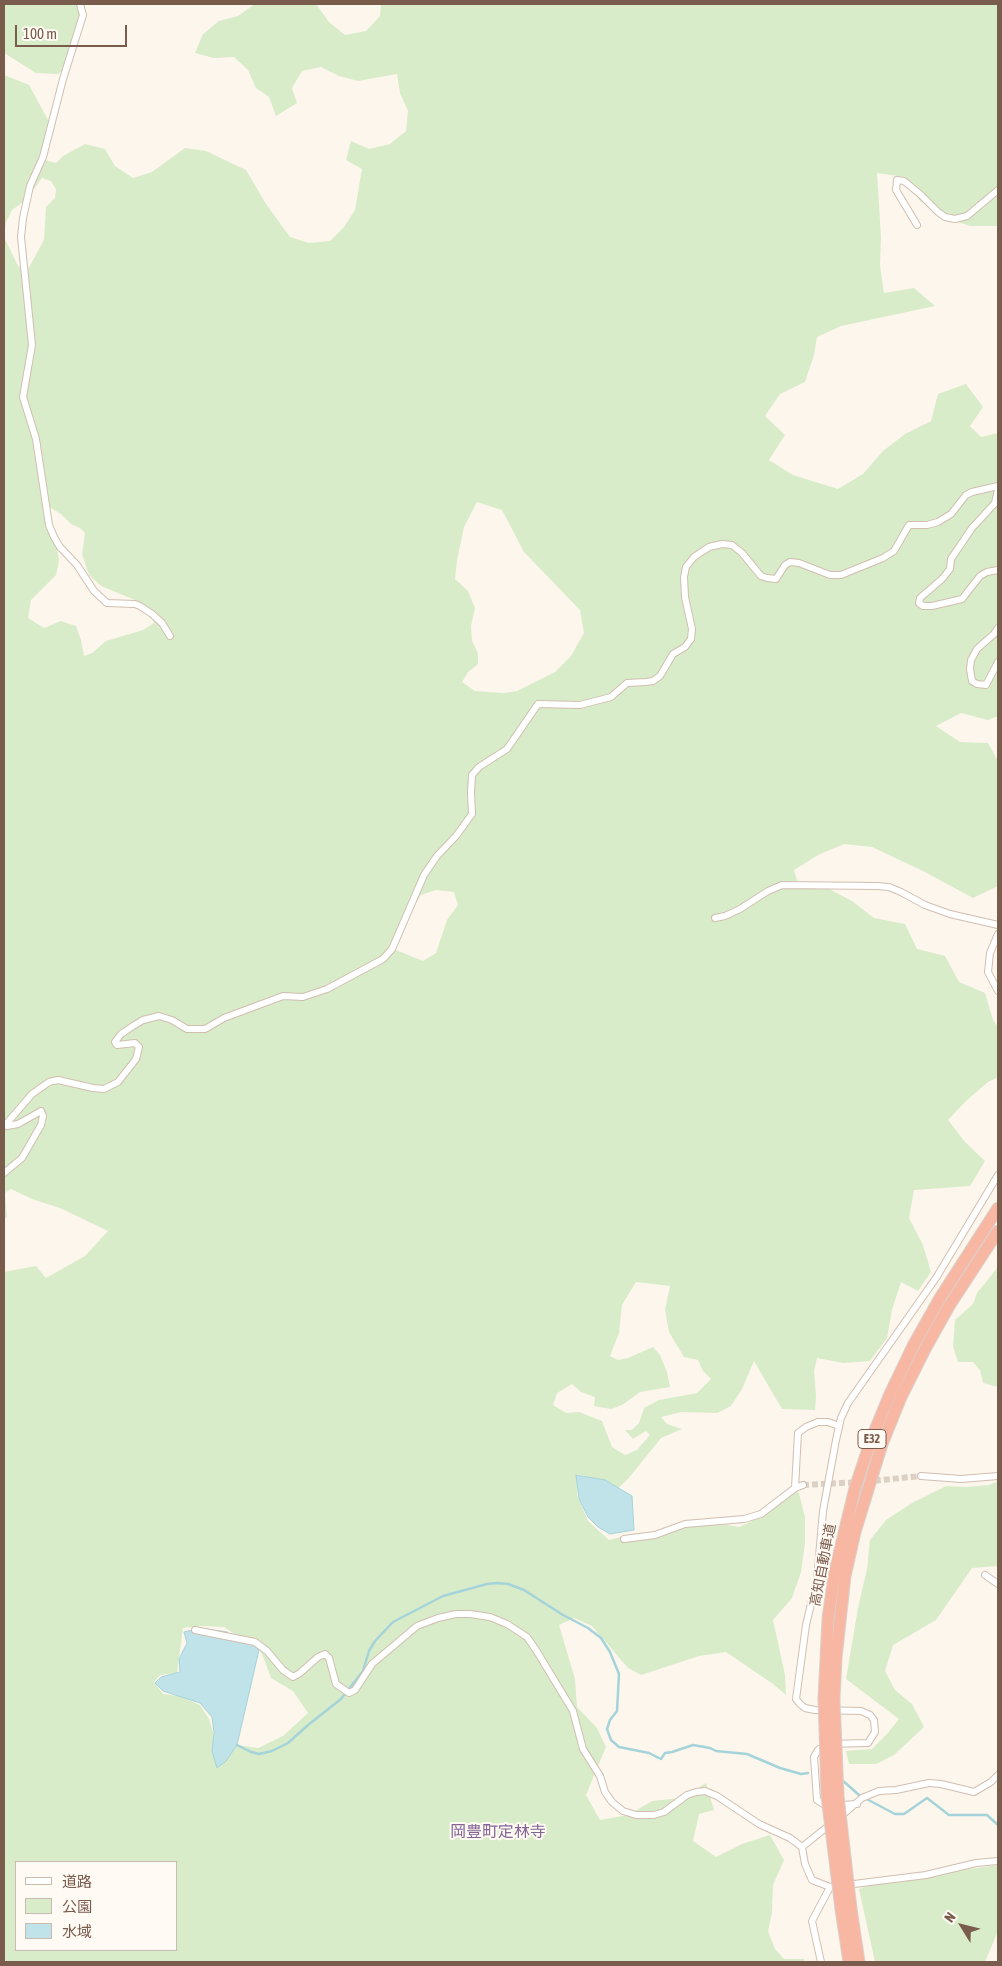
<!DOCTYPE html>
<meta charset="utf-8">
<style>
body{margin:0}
#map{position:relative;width:1002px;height:1966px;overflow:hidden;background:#fdf6ec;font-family:"Asap Condensed","Noto Sans JP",sans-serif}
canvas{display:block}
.frame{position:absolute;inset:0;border:5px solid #7a5c4d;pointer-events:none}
.legend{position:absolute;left:15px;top:1861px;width:162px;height:90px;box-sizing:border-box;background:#fffaf3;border:1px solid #cabbb1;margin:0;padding:6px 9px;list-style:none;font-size:15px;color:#7a5c4d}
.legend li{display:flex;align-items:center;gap:10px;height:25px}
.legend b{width:25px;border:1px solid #cabbb1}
.north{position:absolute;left:937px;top:1901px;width:50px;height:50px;-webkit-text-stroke:4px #fffaf3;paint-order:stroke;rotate:306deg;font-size:14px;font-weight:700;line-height:20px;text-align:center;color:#7a5c4d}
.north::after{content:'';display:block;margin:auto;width:18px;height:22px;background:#7a5c4d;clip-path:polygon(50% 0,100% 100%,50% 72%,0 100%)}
.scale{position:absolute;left:15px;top:25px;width:112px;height:22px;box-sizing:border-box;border:2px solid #7a5c4d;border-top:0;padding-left:6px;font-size:15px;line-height:18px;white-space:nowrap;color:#7a5c4d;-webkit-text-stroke:4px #fffaf3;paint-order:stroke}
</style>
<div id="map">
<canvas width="1002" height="1966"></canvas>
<div class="frame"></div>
<ul class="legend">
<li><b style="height:6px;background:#fff"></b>道路</li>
<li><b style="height:14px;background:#d8ecc9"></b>公園</li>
<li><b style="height:14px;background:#bfe3e8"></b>水域</li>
</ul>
<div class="north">N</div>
<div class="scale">100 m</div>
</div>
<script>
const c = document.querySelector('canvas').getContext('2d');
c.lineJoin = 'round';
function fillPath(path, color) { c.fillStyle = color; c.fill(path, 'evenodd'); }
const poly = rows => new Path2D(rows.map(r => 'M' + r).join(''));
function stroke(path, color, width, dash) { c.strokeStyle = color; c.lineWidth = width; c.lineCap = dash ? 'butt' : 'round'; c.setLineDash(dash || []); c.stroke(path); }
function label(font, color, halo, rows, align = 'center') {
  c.font = font + ' "Asap Condensed","Noto Sans JP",sans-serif'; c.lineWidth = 4; c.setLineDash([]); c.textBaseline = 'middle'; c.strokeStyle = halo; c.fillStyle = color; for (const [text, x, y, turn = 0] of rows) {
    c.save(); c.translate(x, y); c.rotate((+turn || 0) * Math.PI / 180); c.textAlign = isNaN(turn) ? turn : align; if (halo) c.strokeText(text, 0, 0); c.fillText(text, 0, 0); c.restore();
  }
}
const green = poly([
 [4,4,82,4,84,8,70,65,58,74,36,73,4,53],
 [255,4,316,4,329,22,345,35,366,31,380,16,381,4,998,4,998,226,970,226,943,217,920,201,905,177,877,173,881,237,880,265,884,293,914,288,935,306,841,326,817,337,814,355,805,382,780,394,765,416,785,435,769,460,793,475,838,489,863,474,883,451,905,434,931,421,938,394,966,384,983,407,970,426,981,437,998,433,998,716,988,720,961,713,936,726,960,742,988,743,998,761,998,886,973,898,923,871,872,847,844,844,818,855,794,870,799,887,827,888,852,901,874,918,905,924,917,949,945,956,959,982,985,993,993,1020,998,1027,998,1077,988,1082,966,1101,948,1120,965,1142,985,1161,970,1186,914,1190,909,1218,923,1245,931,1272,918,1291,901,1282,892,1310,887,1338,870,1361,843,1363,817,1358,814,1371,816,1396,815,1410,782,1409,754,1361,742,1389,731,1406,717,1413,681,1412,661,1417,667,1424,682,1429,661,1438,628,1479,613,1493,604,1481,577,1474,577,1495,588,1521,609,1540,637,1533,656,1533,683,1522,711,1522,739,1527,765,1515,786,1495,798,1490,805,1517,805,1544,801,1572,792,1598,773,1620,785,1675,786,1695,773,1684,726,1652,699,1656,641,1675,628,1668,592,1626,574,1618,559,1625,575,1679,577,1707,597,1728,606,1747,586,1795,600,1820,628,1815,652,1801,681,1798,706,1783,714,1810,699,1814,693,1841,716,1857,742,1844,770,1835,784,1860,773,1885,772,1913,768,1931,775,1949,784,1959,804,1959,804,1962,4,1962,4,1272,36,1266,46,1278,85,1256,108,1231,60,1208,32,1199,11,1189,5,1193,7,1217,4,1219,4,75,29,85,48,120,47,140,41,159,56,163,63,156,85,144,105,149,115,166,133,178,152,172,185,148,206,151,246,170,266,204,290,237,309,243,330,241,344,227,355,210,362,169,346,160,351,141,369,149,390,144,406,131,408,111,400,93,397,74,358,81,339,76,321,67,302,71,292,88,297,103,276,116,269,97,256,88,248,70,234,57,214,58,195,53,203,34,219,21,238,16],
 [42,178,51,181,56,189,55,198,46,207,44,240,27,271,18,266,4,237,6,222,12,210,26,200],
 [477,502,502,510,524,552,580,610,584,633,571,656,555,672,517,691,504,693,475,691,462,682,468,672,478,664,478,653,472,641,471,626,475,608,468,591,455,579,457,560,464,527],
 [49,507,61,514,71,524,80,528,85,533,82,554,89,575,101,586,142,603,149,611,154,623,143,630,106,641,92,653,84,656,81,640,76,626,61,621,44,628,28,618,31,600,56,575,59,560,55,537,49,522],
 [436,890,454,892,458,905,447,920,436,953,423,961,396,950,398,932,421,895],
 [636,1282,670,1286,665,1310,669,1332,684,1357,698,1360,703,1371,711,1379,697,1393,659,1400,644,1408,639,1423,632,1430,625,1430,633,1439,646,1431,650,1435,637,1450,625,1455,612,1447,602,1421,579,1412,566,1413,553,1405,557,1393,572,1384,581,1392,595,1397,594,1406,611,1409,622,1405,640,1392,670,1387,667,1372,660,1355,653,1347,628,1358,618,1360,610,1356,619,1333,622,1305],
 [202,1626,224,1627,239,1637,253,1641,262,1654,271,1678,293,1691,308,1713,283,1736,258,1748,237,1745,220,1766,214,1736,209,1719,200,1705,179,1696,163,1694,154,1682,160,1675,177,1673,183,1628],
 [16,1862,176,1862,176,1950,16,1950],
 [998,1267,998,1387,983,1383,980,1370,973,1362,958,1362,953,1346,955,1320,973,1304,977,1293],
 [998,1481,998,1566,972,1568,936,1620,893,1645,885,1671,895,1690,912,1704,924,1727,894,1755,876,1764,849,1764,846,1751,872,1749,887,1734,899,1719,846,1679,858,1608,867,1569,870,1540,886,1520,912,1503,946,1486,966,1487,989,1485],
 [998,1865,998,1931,985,1962,875,1962,859,1889,885,1879,921,1876]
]);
const water = poly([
 [576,1475,605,1480,632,1496,634,1530,610,1534,598,1527,588,1517,579,1499,576,1475],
 [200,1628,227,1632,239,1641,251,1643,259,1650,237,1745,226,1761,217,1768,212,1751,214,1733,212,1717,200,1703,163,1691,155,1683,161,1677,180,1672,179,1659,187,1643,184,1632,200,1628]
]);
const stream = poly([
 [237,1745,251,1752,259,1754,272,1751,288,1743,308,1725,341,1699,363,1671,369,1651,375,1641,393,1622,443,1596,487,1584,497,1583,508,1584,524,1590,563,1615,588,1628,601,1638,610,1652,619,1674,617,1711,610,1720,607,1729,611,1740,619,1747,649,1753,661,1759,665,1753,672,1752,693,1745,710,1748,716,1751,747,1754,780,1768,801,1774,808,1773],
 [841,1779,859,1795,895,1814,904,1814,927,1798,949,1815,987,1815,998,1825]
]);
const minorTunnel = poly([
 [803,1485,862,1482,921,1476]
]);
const minor = poly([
 [80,4,83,15,63,79,43,157,30,186,23,218,21,237,32,345,23,397,36,439,49,525,54,537,60,547,77,565,94,591,107,603,135,604,140,606,152,614,162,623,170,636],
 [917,225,896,190,897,180,904,181,920,194,938,212,945,217,955,219,967,216,998,190],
 [998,490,995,503,972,528,951,559,950,569,942,579,920,598,919,603,923,606,932,606,962,599,980,576,987,572,998,570],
 [998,628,994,634,977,649,971,660,970,669,972,681,977,684,986,685,998,662],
 [715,918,725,916,740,909,768,891,782,885,877,886,889,887,901,892,925,905,950,914,998,925],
 [998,934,990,953,988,972,998,991],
 [4,1173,22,1158,41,1125,43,1116,41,1111,18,1124,7,1126,7,1123,32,1094,49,1082,58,1080,93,1088,104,1089,118,1082,136,1059,139,1047,135,1043,117,1045,115,1042,121,1034,133,1026,143,1020,159,1016,172,1020,187,1029,205,1029,224,1018,283,996,303,997,327,989,383,959,392,949,424,875,437,856,456,836,472,814,471,793,472,775,479,767,507,749,538,704,580,705,611,697,627,683,646,682,653,681,660,676,673,654,685,647,691,639,692,629,685,597,684,577,686,567,694,557,709,547,722,544,732,545,742,553,761,576,767,578,776,579,785,565,790,562,799,563,830,575,841,575,883,558,894,551,909,525,927,525,938,522,951,514,966,495,972,492,998,486],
 [921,1476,961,1479,998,1476],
 [795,1488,798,1433,806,1427,818,1422,828,1422,839,1426],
 [624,1539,655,1535,685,1524,744,1519,761,1514,795,1488,803,1485],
 [985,1575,998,1584],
 [195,1630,255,1642,267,1651,283,1670,293,1677,300,1673,318,1657,325,1654,329,1658,336,1684,349,1693,355,1690,372,1664,417,1626,438,1618,456,1614,470,1614,490,1617,507,1624,527,1637,536,1650,573,1711,583,1749,600,1776,605,1792,612,1802,623,1811,636,1815,654,1815,664,1812,687,1795,696,1792,705,1791,717,1796,759,1824,790,1838,802,1847,805,1864,812,1880,830,1887,926,1875,976,1863,998,1861],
 [857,1804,826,1806,817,1800,814,1757,818,1750,827,1744,868,1743,875,1732,874,1720,870,1715,861,1711,815,1710,805,1708,800,1704,796,1699,806,1625,817,1579,823,1511,836,1440,841,1418,848,1403,936,1278,998,1175],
 [840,1817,862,1798,879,1791,896,1790,929,1783,941,1784,974,1792,991,1782,998,1775],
 [802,1847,832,1823],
 [821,1962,812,1921,830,1887]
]);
const motorway = poly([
 [824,1698,828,1619,834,1575,855,1488,871,1440,890,1394,913,1346,940,1298,998,1208],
 [834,1699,836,1658,845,1576,855,1532,882,1444,901,1397,925,1349,949,1306,998,1231],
 [841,1909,849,1962],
 [851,1909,859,1962]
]);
const motorwayBridge = poly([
 [824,1698,827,1796,841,1909],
 [834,1699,838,1796,851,1909]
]);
const shields = [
 [872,1439,28]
];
const shieldNames = [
 ["E32",872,1439]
];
const streetNames = [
 ["高知自動車道",823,1565,-79]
];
const quarterNames = [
 ["岡豊町定林寺",498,1832]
];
fillPath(green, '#d8ecc9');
fillPath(water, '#bfe3e8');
stroke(water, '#a5d3da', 1);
stroke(stream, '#a5d3da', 2.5);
stroke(minorTunnel, '#dcd0c4', 6, [6, 3]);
stroke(minor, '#d1beb0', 8);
stroke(motorway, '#dad1cd', 13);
stroke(minor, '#fff', 6);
stroke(motorway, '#f7b7a3', 11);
stroke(motorwayBridge, '#dad1cd', 13, []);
stroke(motorwayBridge, '#f7b7a3', 11);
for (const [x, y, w] of shields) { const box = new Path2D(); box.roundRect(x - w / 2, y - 9.5, w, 19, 4); c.fillStyle = '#fffaf3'; c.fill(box); stroke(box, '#7a5c4d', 1); }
label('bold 12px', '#7a5c4d', null, shieldNames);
label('14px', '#7a5c4d', '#fffaf3', streetNames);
label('16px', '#846695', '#fffaf3', quarterNames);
</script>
